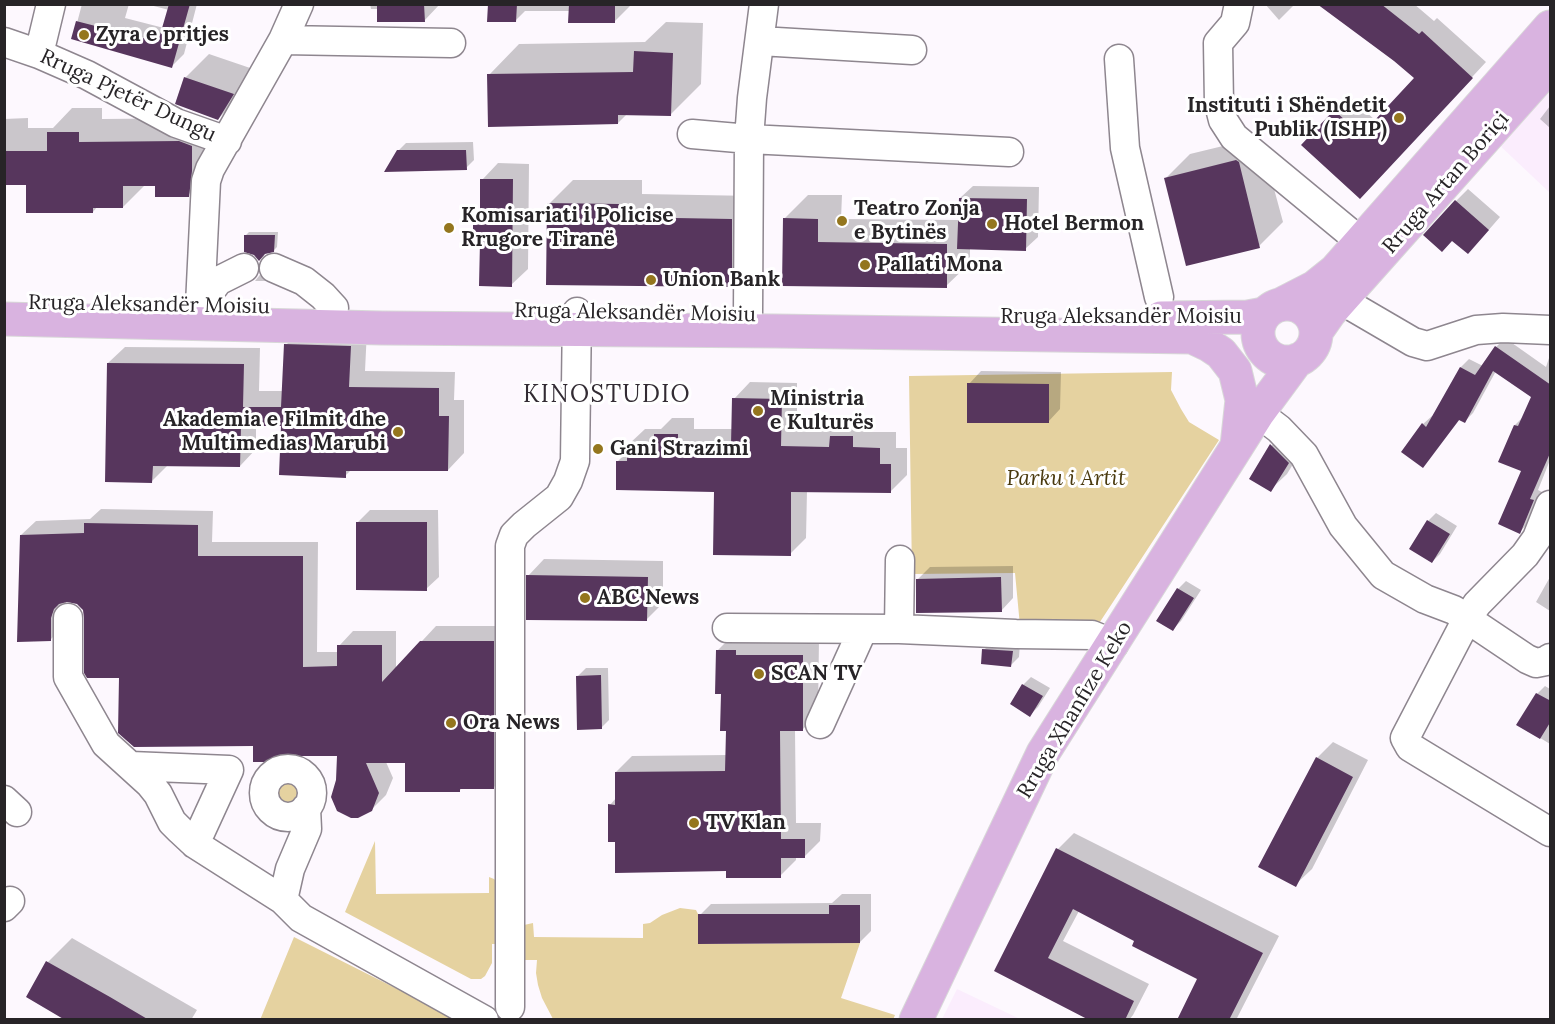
<!DOCTYPE html>
<meta charset="utf-8">
<style>
body{margin:0}
#map{position:relative;width:1555px;height:1024px;overflow:hidden;background:#fdf8fe;font-family:Lora,serif}
canvas{display:block}
.frame{position:absolute;inset:0;border:6px solid #272427;pointer-events:none}
</style>
<div id="map">
<canvas width="1555" height="1024"></canvas>
<div class="frame"></div>
</div>
<script>
const c = document.querySelector('canvas').getContext('2d');
c.lineJoin = 'round';
function fillPath(path, color) { c.fillStyle = color; c.fill(path, 'evenodd'); }
const poly = rows => new Path2D(rows.map(r => 'M' + r).join(''));
function stroke(path, color, width, dash) { c.strokeStyle = color; c.lineWidth = width; c.lineCap = dash ? 'butt' : 'round'; c.setLineDash(dash || []); c.stroke(path); }
function label(font, color, halo, rows, align = 'center') {
  c.font = font + ' Lora,serif'; c.lineWidth = 6; c.setLineDash([]); c.textBaseline = 'middle'; c.strokeStyle = halo; c.fillStyle = color; for (const [text, x, y, turn = 0] of rows) {
    c.save(); c.translate(x, y); c.rotate((+turn || 0) * Math.PI / 180); c.textAlign = isNaN(turn) ? turn : align; if (halo) c.strokeText(text, 0, 0); c.fillText(text, 0, 0); c.restore();
  }
}
const built = poly([
 [1550,81,1550,193,1495,141],
 [957,989,1020,1019,942,1019]
]);
const green = poly([
 [1172,372,1171,390,1181,409,1189,422,1219,440,1096,628,1020,626,1015,573,912,574,909,376],
 '270 793a16 16 0 1 1 32 0a16 16 0 1 1-32 0Z',
 [375,841,376,894,489,893,489,877,494,879,498,883,499,944,492,944,492,963,485,976,481,979,471,979,345,912],
 [680,908,696,910,698,914,699,944,860,943,841,998,895,1015,893,1020,553,1019,542,998,538,985,536,973,537,960,519,960,524,925,533,923,534,937,643,938,643,924,650,923,662,915],
 [294,937,457,1019,260,1020]
]);
const shadow = poly([
 [82,4,129,4,125,18,164,28,169,10,146,4,197,4,184,54,172,66,73,38],
 [370,4,440,4,424,21,379,9,371,9],
 [489,4,632,4,614,22,570,11,525,11,516,20],
 [1265,4,1295,4,1279,20],
 [1320,4,1414,4,1434,21,1437,18,1486,62,1374,183,1303,145,1349,96,1376,121,1416,78,1395,60],
 [666,22,703,23,701,84,670,115,627,114,618,123,489,75,519,44,645,42],
 [209,54,256,70,242,95,218,119,185,78],
 [1550,106,1550,128,1540,119],
 [72,108,102,108,102,119,203,118,212,171,188,195,157,184,145,185,123,207,97,207,93,212,27,183,4,184,4,119,28,118,28,128,53,128],
 [1260,137,1283,222,1259,246,1166,178,1190,154],
 [473,142,474,160,466,168,398,151,406,143],
 [498,163,529,164,528,269,511,285,481,241,475,222,481,216,482,180],
 [573,180,642,180,642,194,755,196,755,262,731,286,549,204],
 [973,186,1039,187,1038,237,1025,249,970,248,970,263,946,286,783,285,784,219,808,195,842,195,841,219,960,220,960,198],
 [1468,189,1500,217,1480,240,1453,239,1456,201],
 [249,232,278,232,277,247,274,250,246,235],
 [263,271,269,278,266,281,255,281],
 [302,329,367,330,365,371,455,372,454,400,464,400,464,453,448,470,352,469,345,476,282,425,256,425,256,449,240,466,169,464,152,481,108,363,125,347,260,348,259,391,284,391,286,345],
 [1505,338,1546,367,1550,355,1550,460,1538,490,1542,492,1528,523,1520,532,1523,470,1515,425,1523,417,1533,397,1496,371,1473,413,1464,422,1460,419,1423,466,1423,424,1432,416,1433,417,1461,367,1469,359,1483,366,1496,347],
 [981,371,1061,372,1060,409,1048,422,969,384],
 [750,382,797,383,797,430,836,431,848,420,869,420,868,432,896,432,896,448,907,448,907,475,890,492,807,491,806,538,790,554,716,490,617,462,628,451,628,445,645,429,661,429,672,418,694,418,694,429,733,429,734,399],
 [1288,429,1304,446,1287,474,1270,490,1251,478,1272,445],
 [101,509,213,511,212,542,318,542,317,652,339,652,339,646,353,631,396,631,396,669,436,626,508,626,508,773,493,788,462,788,459,791,406,762,386,762,393,778,386,795,371,810,338,780,338,755,295,755,289,761,120,677,86,617,83,608,76,602,66,600,66,624,51,639,21,535,36,521,90,519],
 [370,510,438,510,439,577,426,589,358,522],
 [1436,513,1457,526,1440,554,1432,562,1428,521],
 [544,559,663,561,663,603,646,620,528,576],
 [1013,566,1013,598,1001,611,918,579,930,567],
 [1550,577,1550,611,1536,602],
 [1186,581,1201,590,1181,621,1173,629,1158,621,1178,589],
 [733,635,819,639,818,714,802,730,795,730,796,823,821,823,820,841,804,857,796,857,796,860,780,876,727,870,616,840,610,805,616,798,616,772,632,756,727,755,727,730,717,651],
 [992,642,1020,643,1019,657,1011,665,984,650],
 [586,668,608,668,609,720,601,728,578,676],
 [1031,677,1050,688,1038,707,1030,715,1023,685],
 [1545,686,1550,689,1550,744,1519,725,1537,694],
 [1333,742,1368,760,1312,869,1295,885,1317,758],
 [1074,833,1279,936,1236,1020,1179,1020,1199,979,1136,940,1079,911,1063,941,1149,984,1133,1015,1129,1020,1092,1020,996,971,1058,849],
 [842,894,871,894,871,931,860,942,700,915,711,904,832,903],
 [72,938,197,1010,191,1020,68,1020,48,962]
]);
const building = poly([
 [169,4,190,4,172,68,71,39,76,21,158,42],
 [377,4,424,4,425,22,377,22],
 [488,4,517,4,516,22,487,22],
 [569,4,615,4,615,23,568,23],
 [1317,4,1381,4,1419,34,1422,31,1473,78,1360,199,1301,145,1334,110,1361,135,1414,78,1394,61],
 [634,51,673,53,671,116,618,115,618,124,488,127,487,74,633,72],
 [184,77,234,94,218,120,175,104],
 [47,132,79,132,79,142,179,141,192,146,192,171,189,197,155,197,155,186,123,186,123,208,93,208,93,213,26,213,26,185,4,185,4,151,47,151],
 [397,150,466,150,467,170,384,172],
 [1236,160,1239,162,1260,248,1186,266,1164,178],
 [480,179,513,179,512,287,479,286,480,242,473,242,473,221,480,221],
 [959,198,1027,199,1026,251,957,249],
 [1455,200,1489,230,1468,254,1452,241,1442,252,1423,235],
 [547,203,619,204,619,217,732,219,732,287,546,285],
 [783,218,818,219,818,242,947,244,947,288,782,286],
 [244,235,275,235,274,252,265,254,259,261,254,255,244,252],
 [284,344,351,346,349,387,439,388,439,416,449,416,448,471,346,471,346,478,279,475,281,426,241,426,240,467,153,466,152,483,105,482,107,363,244,364,243,407,281,407],
 [1495,346,1551,385,1551,451,1530,499,1534,500,1520,534,1498,524,1521,471,1498,462,1514,425,1518,426,1531,397,1493,371,1465,423,1459,420,1423,468,1401,452,1422,423,1426,427,1460,367,1475,375],
 [967,383,1049,384,1049,423,967,423],
 [732,398,782,399,781,446,829,447,830,436,853,436,853,447,880,448,880,464,891,464,891,493,791,492,791,556,713,555,714,492,616,490,616,461,627,461,627,444,654,445,654,434,678,434,678,445,731,445],
 [1270,444,1289,463,1271,492,1249,479],
 [1427,520,1450,534,1432,563,1409,549],
 [356,522,427,522,427,591,356,590],
 [84,523,198,525,198,556,303,556,303,667,337,666,337,645,382,645,382,682,420,641,494,641,494,789,460,789,460,792,405,792,405,763,366,763,379,793,372,811,358,818,351,818,337,811,331,797,336,780,337,756,290,756,290,762,253,762,253,746,134,747,118,733,119,678,87,678,84,673,84,618,83,610,77,604,67,602,59,604,54,609,51,618,51,641,17,642,20,535,84,533],
 [526,575,648,577,647,621,526,620],
 [1001,577,1002,612,916,613,916,579],
 [1177,588,1194,598,1173,631,1156,621],
 [982,649,1013,651,1011,667,981,664],
 [716,650,736,650,736,655,803,655,803,731,780,731,781,839,805,839,805,858,781,858,781,878,726,878,726,871,615,873,615,842,608,842,608,804,615,805,615,772,725,771,726,731,720,731,721,694,715,694],
 [601,675,602,729,577,730,576,676],
 [1022,684,1043,696,1030,717,1010,704],
 [1536,693,1551,701,1551,721,1540,739,1516,725],
 [1316,757,1353,777,1296,887,1258,867],
 [1056,848,1263,953,1229,1020,1177,1020,1197,979,1132,946,1134,941,1073,909,1048,958,1134,1001,1125,1020,1089,1020,994,971],
 [829,905,860,905,860,943,698,944,698,914,829,914],
 [46,961,110,997,149,1020,65,1020,26,997]
]);
const minor = poly([
 [1239,4,1235,23,1218,43,1219,104,1223,120,1234,137,1361,242],
 [283,40,451,43],
 [760,41,912,50],
 [4,42,39,54,87,75,176,123,227,141],
 [39,54,51,4],
 [1119,59,1125,148,1159,297],
 [692,134,749,139,1009,152],
 [274,268,304,281,323,296,334,308],
 [1341,300,1413,342,1427,346,1476,330,1503,328,1550,330],
 [200,305,206,181,210,169,283,40,299,4],
 [200,305,218,281,244,268],
 [748,314,749,139,752,98,764,4],
 [1258,413,1279,429,1304,455,1343,526,1383,575,1425,599,1454,610,1527,659,1536,663,1546,661,1550,658],
 [1550,505,1537,538,1525,555,1477,604,1467,619,1405,738,1410,747,1550,832],
 [68,618,68,677,106,744,150,784,158,794,172,822,180,830,195,844,283,900,301,918,484,1020],
 [727,628,899,629,1016,634,1092,635,1114,644],
 [899,629,900,560],
 [820,724,863,629],
 [131,766,229,770,195,844],
 '264 793a24 24 0 1 1 48 0a24 24 0 1 1-48 0Z',
 [4,800,17,812],
 [283,900,290,869,307,829,306,808],
 [4,907,10,901],
 [510,1007,510,546,514,535,524,525,559,497,568,481,575,461,577,312]
]);
const major = poly([
 '1258 333a29 29 0 1 1 58 0a29 29 0 1 1-58 0Z',
 [1280,305,1315,287,1335,271,1550,27],
 [1161,318,1248,317,1264,314],
 [4,319,382,328,775,331,1192,337,1209,345,1221,353,1235,371,1242,400,1237,446],
 [1316,332,1330,312,1550,65],
 [916,1020,1043,753,1258,413,1297,360]
]);
const markers = [
 [84,35,6,"#94761e"],
 [1399,118,6,"#94761e"],
 [842,221,6,"#94761e"],
 [992,224,6,"#94761e"],
 [449,228,6,"#94761e"],
 [865,265,6,"#94761e"],
 [651,280,6,"#94761e"],
 [758,411,6,"#94761e"],
 [398,432,6,"#94761e"],
 [598,449,6,"#94761e"],
 [585,598,6,"#94761e"],
 [759,674,6,"#94761e"],
 [451,723,6,"#94761e"],
 [694,823,6,"#94761e"]
];
const poiNames = [
 ["Zyra e pritjes",96,35],
 ["Instituti i Shëndetit",1387,106,"right"],
 ["Publik (ISHP)",1387,130,"right"],
 ["Teatro Zonja",854,209],
 ["e Bytinës",854,233],
 ["Komisariati i Policise",461,216],
 ["Rrugore Tiranë",461,240],
 ["Hotel Bermon",1004,224],
 ["Pallati Mona",877,265],
 ["Union Bank",663,280],
 ["Ministria",770,399],
 ["e Kulturës",770,423],
 ["Akademia e Filmit dhe",386,420,"right"],
 ["Multimedias Marubi",386,444,"right"],
 ["Gani Strazimi",610,449],
 ["ABC News",597,598],
 ["SCAN TV",771,674],
 ["Ora News",463,723],
 ["TV Klan",706,823]
];
const streetNames = [
 ["Rruga Pjetër Dungu",128,96,25],
 ["Rruga Artan Boriçi",1446,183,-49],
 ["Rruga Aleksandër Moisiu",149,305,1],
 ["Rruga Aleksandër Moisiu",635,313,1],
 ["Rruga Aleksandër Moisiu",1121,317],
 ["Rruga Xhanfize Keko",1075,710,-59]
];
const parkNames = [
 ["Parku i Artit",1066,479]
];
const quarterNames = [
 ["KINOSTUDIO",607,395]
];
fillPath(built, '#fbedfd');
fillPath(green, '#e5d2a0');
fillPath(shadow, '#0003');
fillPath(building, '#57365d');
stroke(minor, '#8e868f', 31);
stroke(major, '#d8d8d8', 35);
stroke(minor, '#fff', 28);
stroke(major, '#d9b3e0', 33);
for (const [x, y, r, color] of markers) { const dot = new Path2D(); dot.arc(x, y, r, 0, 2 * Math.PI); c.fillStyle = color; c.fill(dot); stroke(dot, '#fff', 2); }
label('bold 21px', '#272427', '#fff', poiNames, 'left');
label('21px', '#272427', '#fff', streetNames);
label('italic 21px', '#49390d', '#fff', parkNames);
c.letterSpacing = '1.5px';
label('24px', '#332c34', '#fff', quarterNames);
c.letterSpacing = '0px';
</script>
